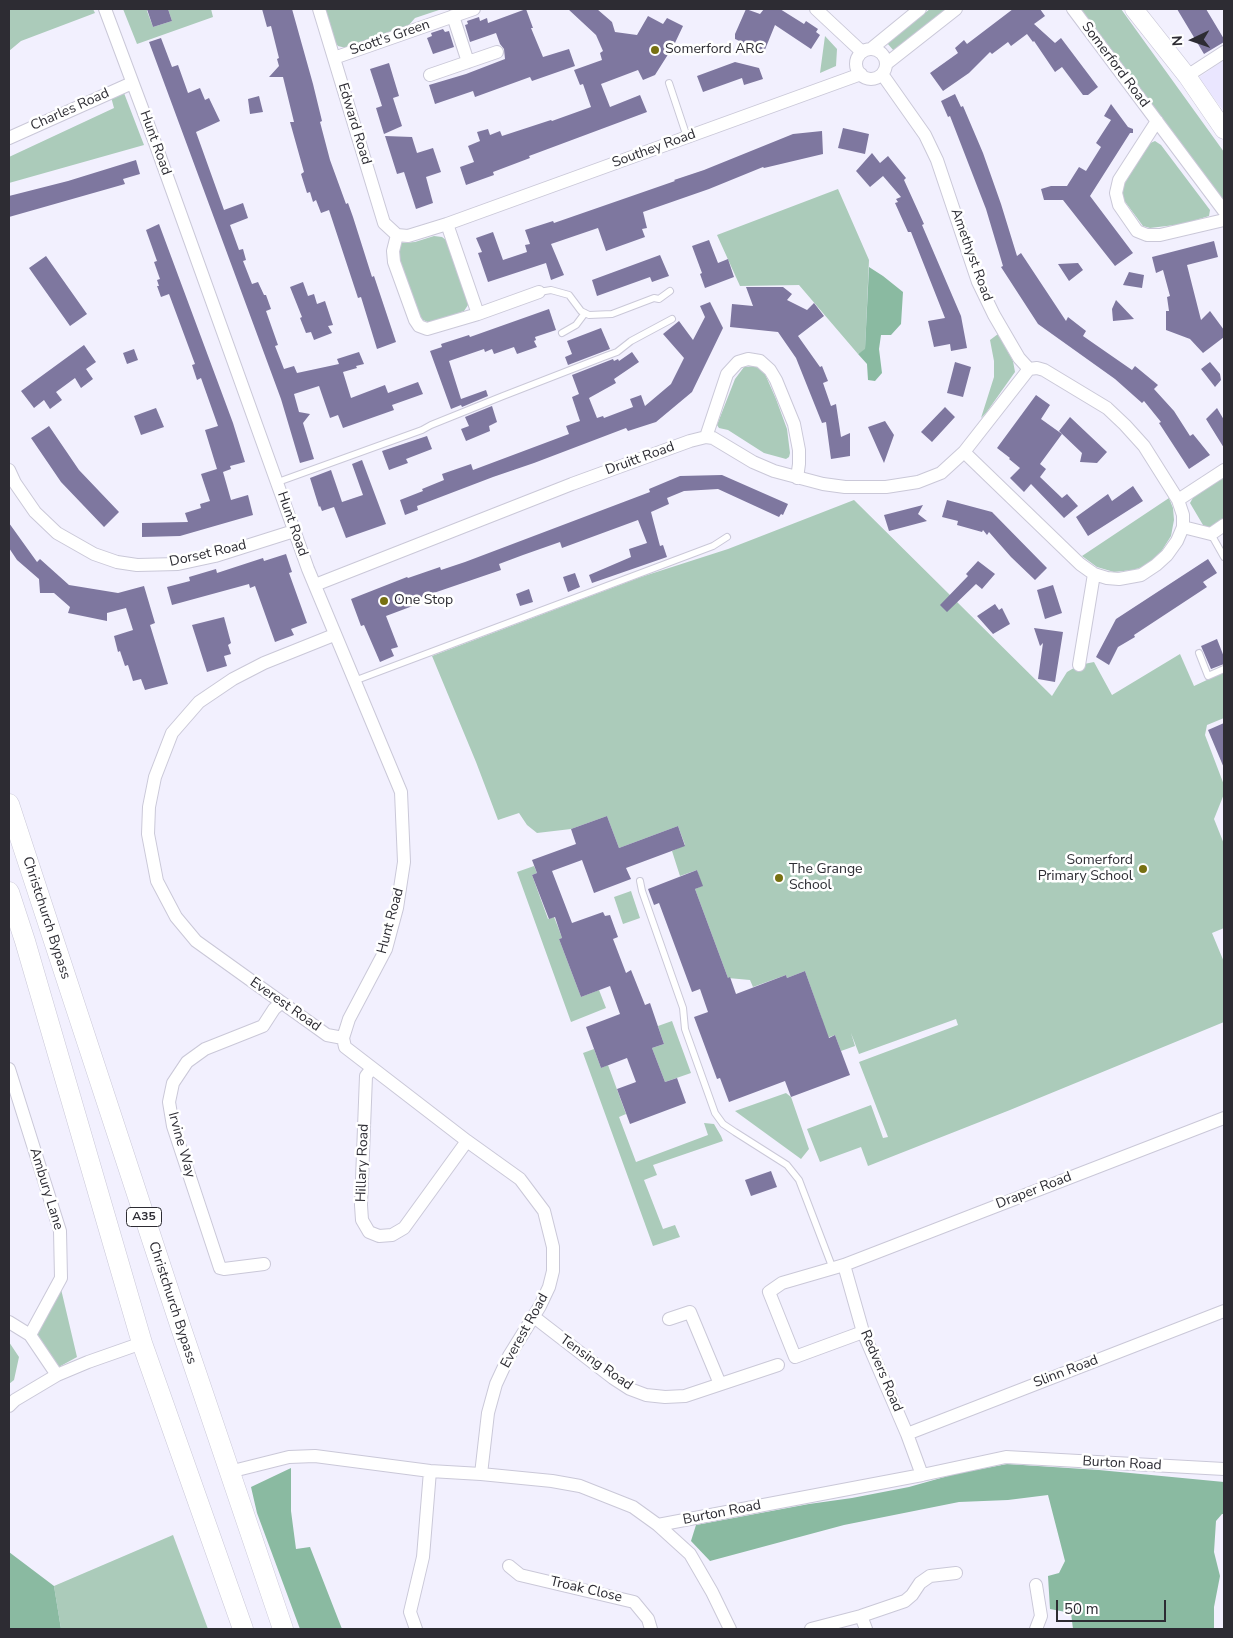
<!DOCTYPE html>
<style>
body{margin:0}
#map{position:relative;width:1233px;height:1638px;overflow:hidden;background:#f2f0fe;font-family:"Nunito Sans",sans-serif}
canvas{display:block}
.frame{position:absolute;inset:0;border:10px solid #2d2c33;pointer-events:none}
.north{position:absolute;left:1168px;top:15px;width:50px;height:50px;-webkit-text-stroke:4px #fff;paint-order:stroke;rotate:267deg;font-size:14px;font-weight:700;line-height:20px;text-align:center;color:#2d2c33}
.north::after{content:'';display:block;margin:auto;width:18px;height:22px;background:#2d2c33;clip-path:polygon(50% 0,100% 100%,50% 72%,0 100%)}
.scale{position:absolute;left:1056px;top:1600px;width:110px;height:22px;box-sizing:border-box;border:2px solid #2d2c33;border-top:0;padding-left:6px;font-size:15px;line-height:18px;white-space:nowrap;color:#2d2c33;-webkit-text-stroke:4px #fff;paint-order:stroke}
</style>
<div id="map">
<canvas width="1233" height="1638"></canvas>
<div class="frame"></div>
<div class="north">N</div>
<div class="scale">50 m</div>
</div>
<script>
const c = document.querySelector('canvas').getContext('2d');
c.lineJoin = 'round';
function fillPath(path, color) { c.fillStyle = color; c.fill(path, 'evenodd'); }
const poly = rows => new Path2D(rows.map(r => 'M' + r).join(''));
function stroke(path, color, width, dash) { c.strokeStyle = color; c.lineWidth = width; c.lineCap = dash ? 'butt' : 'round'; c.setLineDash(dash || []); c.stroke(path); }
function label(font, color, halo, rows, align = 'center') {
  c.font = font + ' "Nunito Sans",sans-serif'; c.lineWidth = 5; c.setLineDash([]); c.textBaseline = 'middle'; c.strokeStyle = halo; c.fillStyle = color; for (const [text, x, y, turn = 0] of rows) {
    c.save(); c.translate(x, y); c.rotate((+turn || 0) * Math.PI / 180); c.textAlign = isNaN(turn) ? turn : align; if (halo) c.strokeText(text, 0, 0); c.fillText(text, 0, 0); c.restore();
  }
}
const built = poly([
 [1224,60,1224,111,1198,78]
]);
const green = poly([
 [9,9,93,9,95,13,21,41,9,51],
 [123,9,148,9,147,11,153,27,172,21,168,9,211,9,213,17,137,44],
 [324,9,442,9,415,18,408,26,346,48,338,46,335,42],
 [930,9,946,9,894,51,887,43],
 [1080,9,1121,9,1224,152,1224,203],
 [825,36,837,49,836,66,820,73],
 [124,93,144,145,9,183,9,157,114,108,111,97],
 [1155,141,1161,145,1210,210,1209,216,1183,224,1150,228,1143,226,1126,203,1123,199,1122,190,1125,183,1148,144],
 [838,189,869,260,865,350,858,354,799,285,740,286,717,235],
 [434,236,442,237,446,240,468,299,468,305,464,311,430,323,421,319,419,314,398,258,399,246,402,243,415,242],
 [998,334,1013,361,1015,372,986,413,981,418,994,377,994,361,990,340],
 [755,366,765,374,776,399,787,429,790,453,789,457,786,459,764,453,728,430,719,428,717,425,735,379,744,367],
 [1224,476,1224,520,1212,527,1206,527,1203,525,1190,503,1194,496],
 [1169,498,1173,508,1174,520,1171,536,1159,555,1145,566,1133,570,1114,572,1097,567,1082,556],
 [854,500,1052,696,1067,672,1079,665,1094,662,1112,695,1180,654,1194,686,1224,672,1224,718,1207,725,1205,735,1224,785,1224,794,1214,819,1224,844,1224,928,1212,933,1224,962,1224,1022,1010,1110,868,1166,861,1147,820,1162,807,1129,871,1105,883,1138,888,1137,859,1062,958,1025,956,1019,859,1054,851,1033,855,1046,841,1051,835,1035,803,1047,784,1034,822,1019,805,971,787,978,786,975,753,987,750,980,728,978,695,889,702,886,697,870,680,876,672,851,685,845,678,826,619,848,607,816,571,829,537,833,527,825,519,813,498,820,476,762,432,656,641,577,728,549],
 [534,866,537,873,532,875,548,919,554,917,558,927,562,938,559,939,581,997,599,990,606,1008,571,1022,517,872],
 [631,891,640,918,623,924,614,897],
 [672,1021,691,1073,665,1082,652,1048,664,1044,658,1026],
 [594,1049,601,1068,608,1065,626,1114,619,1117,636,1162,708,1135,704,1123,714,1124,721,1136,723,1141,653,1165,657,1175,644,1180,663,1229,675,1225,680,1237,653,1246,583,1053],
 [786,1093,791,1097,809,1149,801,1159,735,1111],
 [61,1289,77,1357,57,1368,36,1334],
 [9,1342,19,1357,14,1380,9,1384],
 [173,1535,208,1629,61,1629,54,1586]
]);
const forest = poly([
 [869,267,883,276,903,292,901,324,891,335,881,335,879,349,882,373,875,381,868,380,867,364,858,354,865,349],
 [1007,1464,1099,1470,1224,1482,1224,1514,1222,1514,1216,1521,1214,1552,1220,1576,1214,1607,1214,1629,1073,1629,1071,1613,1050,1609,1048,1576,1059,1573,1065,1561,1048,1495,1008,1500,959,1502,844,1525,710,1561,691,1541,696,1525,809,1504,852,1498,909,1487,955,1474],
 [291,1468,291,1511,296,1549,310,1547,342,1629,300,1629,257,1513,251,1487],
 [9,1552,54,1586,61,1629,9,1629]
]);
const building = poly([
 [147,9,168,9,172,21,153,27],
 [262,9,292,9,313,84,322,121,320,122,330,160,346,204,348,203,353,217,372,277,374,276,396,342,377,349,361,297,358,298,329,210,321,213,316,200,313,202,310,192,307,193,301,174,304,172,290,122,294,122,283,77,269,77,279,66,277,59,279,58,271,26,267,27],
 [526,9,533,28,531,28,543,57,569,49,575,66,532,81,530,77,475,97,473,91,435,104,429,85,466,74,505,59,504,49,500,44,496,33,470,42,465,25,468,24,467,21,479,17,480,21,487,18,488,23],
 [568,9,597,9,612,22,615,32,637,35,648,16,663,24,667,18,683,26,674,45,655,75,643,80,638,70,601,84,610,107,640,95,647,112,529,156,530,158,493,172,494,175,466,185,460,167,474,162,468,146,480,141,477,132,488,129,490,135,500,131,502,136,551,120,552,121,591,107,583,84,580,85,574,70,602,60,600,53,603,51,596,35],
 [746,9,760,14,764,9,780,9,804,24,806,21,818,29,816,32,820,35,811,49,775,25,764,52,735,39,735,34],
 [1013,9,1040,9,1045,16,1034,24,1055,43,1061,38,1098,87,1088,95,1083,95,1062,67,1055,72,1034,41,1033,42,1027,34,1011,46,1008,42,992,54,990,52,969,73,943,91,930,73,958,53,955,48,964,40,967,44],
 [1177,9,1206,9,1224,39,1224,42,1204,54],
 [443,29,445,32,449,31,454,47,433,54,427,38,432,36,431,33],
 [161,38,172,67,178,65,188,93,200,88,205,100,209,98,220,121,196,132,224,210,243,203,248,218,230,225,239,250,243,249,246,260,243,261,252,284,258,282,264,295,266,295,271,309,266,311,278,345,275,346,284,369,294,366,297,373,339,364,337,359,359,352,364,364,356,366,357,368,343,372,351,398,385,385,388,393,418,382,423,394,392,405,394,410,343,428,338,415,330,418,319,386,294,394,299,412,310,414,303,423,314,459,300,463,281,399,149,42],
 [735,62,759,68,763,79,744,85,742,78,703,92,697,76],
 [389,63,399,96,393,98,402,126,384,134,376,108,382,106,370,69],
 [955,94,961,107,963,106,983,153,1001,204,1017,256,1021,253,1066,321,1068,317,1086,331,1083,336,1132,370,1135,366,1158,385,1154,389,1174,411,1190,436,1193,434,1210,455,1189,469,1159,423,1161,422,1144,401,1142,403,1115,379,1038,324,1001,267,1003,266,986,209,950,116,948,117,941,101],
 [259,96,263,112,250,114,248,99],
 [1111,104,1128,127,1133,129,1133,133,1130,133,1090,196,1133,253,1115,266,1063,200,1044,200,1041,189,1051,186,1067,186,1079,167,1086,171,1101,147,1096,143,1111,120,1104,116],
 [843,128,869,134,865,154,838,148],
 [822,131,823,154,764,168,763,167,709,189,643,212,647,228,642,229,645,237,606,251,598,228,551,244,564,275,551,280,546,263,488,282,478,253,482,252,476,238,493,232,503,260,527,252,525,245,530,244,525,230,553,221,554,223,675,181,674,180,704,170,793,134],
 [385,136,412,137,417,153,433,148,441,172,426,177,433,203,416,209,404,172,397,174],
 [872,153,880,163,888,156,906,178,904,180,924,224,922,225,961,316,967,348,951,351,950,344,934,347,928,321,945,318,911,232,908,232,895,203,898,202,896,199,901,197,883,176,870,187,856,171],
 [136,160,140,174,123,179,125,184,9,217,9,196,68,181],
 [159,224,233,423,245,462,230,466,231,469,223,472,231,500,248,495,253,515,180,536,142,537,142,523,188,522,185,513,201,508,200,504,210,501,201,474,217,469,205,430,218,426,201,378,197,380,192,365,195,364,169,294,161,297,157,286,159,286,157,280,160,279,154,262,157,261,146,230],
 [709,240,718,263,728,259,734,277,705,288,700,274,702,273,692,246],
 [1214,241,1218,257,1187,265,1201,320,1210,311,1224,330,1224,337,1203,353,1190,339,1166,330,1166,311,1169,311,1167,297,1170,296,1163,270,1156,273,1152,257],
 [660,255,669,276,652,282,650,277,597,296,592,280],
 [46,256,87,314,70,326,29,268],
 [1078,263,1083,270,1069,281,1058,264],
 [1129,272,1144,275,1142,288,1123,285],
 [303,282,308,296,314,294,317,304,325,301,333,325,328,326,332,333,314,340,311,332,306,333,300,318,302,317,290,287],
 [746,287,783,287,792,294,787,300,807,310,814,303,824,316,798,336,820,367,822,366,828,381,823,383,831,406,836,404,841,437,850,433,850,456,831,459,826,422,822,423,796,358,778,332,730,327,732,304,753,306],
 [1116,300,1134,319,1113,321,1112,309],
 [710,302,723,328,692,392,656,422,628,431,626,428,534,463,493,477,417,506,418,510,405,515,400,500,423,491,422,489,444,480,442,474,471,464,473,470,569,434,566,426,580,421,572,397,579,394,572,375,613,359,614,361,618,359,619,361,632,352,639,362,614,379,616,383,589,398,597,418,603,416,604,418,633,407,630,399,641,395,645,406,671,384,684,358,663,334,679,321,693,340,705,317,700,306],
 [549,309,556,330,535,337,536,340,534,341,537,347,517,354,514,347,494,354,492,349,485,352,484,349,449,361,461,399,486,390,488,396,462,407,461,405,451,409,430,351,442,347,441,344,469,335,470,337],
 [601,328,610,349,568,365,565,357,572,354,567,341],
 [84,345,96,362,86,369,93,379,81,388,75,378,56,392,62,400,50,409,44,400,34,408,21,391],
 [134,349,138,360,127,364,123,353],
 [955,362,971,367,963,397,947,393],
 [1210,362,1220,374,1221,380,1215,387,1201,369],
 [1036,395,1050,405,1041,419,1062,434,1040,464,1046,469,1040,477,1062,498,1067,494,1078,506,1064,518,1031,484,1024,492,1010,478,1020,468,1009,459,1010,458,997,448],
 [492,406,497,422,489,426,490,431,466,441,461,429,469,426,465,417],
 [945,407,955,417,932,442,921,432],
 [156,408,164,427,141,435,134,416],
 [1217,408,1224,420,1224,448,1206,419],
 [1070,417,1107,452,1097,463,1080,462,1082,453,1059,431],
 [885,421,894,435,884,463,868,427],
 [49,426,79,470,119,512,104,527,61,482,31,438],
 [427,436,432,449,406,459,408,463,389,470,382,451],
 [362,460,386,524,346,538,334,507,322,511,320,506,319,507,310,478,331,470,342,502,363,495,352,464],
 [722,475,788,504,783,515,781,514,779,517,718,489,684,491,667,498,669,504,651,512,660,546,663,545,667,557,592,583,589,575,631,557,629,549,647,543,638,520,562,548,560,542,523,555,499,564,501,570,416,599,418,604,386,616,398,647,391,649,394,656,380,662,364,625,361,626,351,599,407,577,408,578,440,567,441,570,465,562,650,492,649,489,680,476],
 [1133,486,1143,501,1088,536,1076,517,1108,494,1112,501],
 [947,500,992,512,1047,568,1035,580,1011,557,989,532,987,535,983,530,982,532,957,525,958,521,942,517],
 [923,505,918,514,927,521,889,531,884,515],
 [9,523,37,562,40,559,69,585,118,593,144,586,155,623,150,625,168,684,145,690,141,679,133,681,128,665,125,666,120,651,118,652,114,636,133,630,126,608,107,613,107,621,68,613,70,607,54,593,40,593,39,579,17,560,9,548],
 [286,554,292,572,289,573,307,623,291,629,294,635,275,642,255,586,250,588,249,584,172,605,167,587,190,581,189,577,216,569,217,573,263,558,264,561],
 [1208,559,1217,573,1203,582,1207,587,1134,635,1135,637,1118,647,1109,665,1096,657,1116,619],
 [978,561,995,574,982,589,976,584,947,612,940,605,968,576,966,574],
 [575,573,580,587,568,592,563,577],
 [1053,585,1062,613,1045,619,1037,590],
 [529,589,533,602,520,606,516,594],
 [995,604,999,610,1002,608,1010,624,993,634,977,616],
 [224,617,231,643,228,645,231,654,224,656,227,666,207,672,192,625],
 [1034,628,1063,632,1055,682,1038,679,1043,643,1040,646],
 [1217,639,1224,657,1224,664,1211,669,1201,646],
 [1224,723,1224,768,1208,730],
 [607,816,619,848,678,826,685,846,626,868,631,879,594,893,582,860,552,871,572,923,603,912,605,916,610,915,618,937,613,939,626,973,631,970,645,1005,650,1003,664,1044,652,1048,665,1082,677,1078,686,1103,630,1124,617,1089,636,1082,627,1058,601,1068,586,1027,620,1014,610,986,581,997,559,939,562,938,555,917,549,919,532,875,537,873,532,860,576,844,571,829],
 [697,870,703,886,695,889,728,978,730,977,736,994,786,975,787,978,805,971,829,1038,835,1035,850,1075,791,1097,785,1081,729,1102,720,1078,717,1079,694,1017,708,1012,700,989,692,992,659,903,654,905,648,889],
 [771,1171,777,1187,751,1196,745,1180]
]);
const lane = poly([
 [669,83,687,137],
 [539,292,551,290,569,295,581,311,589,315,612,314,654,298,659,299,670,291],
 [562,333,576,325,585,313],
 [278,482,422,430,431,425,503,396,606,356,617,352,631,341,672,319],
 [1211,534,1224,557],
 [1199,653,1208,676,1224,669],
 [354,681,713,546,727,537],
 [640,881,642,891,683,1008,685,1029,715,1113,723,1124,735,1132,787,1165,799,1180,833,1269]
]);
const street = poly([
 [105,9,154,140,308,569,401,792,404,862,397,908,386,949,349,1019,343,1038,345,1047,467,1141,520,1179,544,1211,553,1247,553,1271,549,1287,540,1306,509,1356,496,1384,488,1413,481,1474],
 [319,9,384,223,397,235,408,236,447,224,478,314,427,329,419,326,415,320,394,262,393,251,397,235],
 [816,9,862,52],
 [1073,9,1224,211],
 [453,16,468,62],
 [871,49,920,9],
 '856 64a15 15 0 1 1 30 0a15 15 0 1 1-30 0Z',
 [334,58,474,9],
 [886,64,956,9],
 [882,74,925,135,937,160,978,282,994,315,1019,358,1029,369,1037,368,1044,370,1107,408,1125,425,1144,446,1178,500,1183,515,1183,527,1177,541,1167,555,1156,565,1141,575,1119,579,1107,578,1094,574,1080,564,964,452],
 [430,75,497,52],
 [1187,76,1224,52],
 [1157,121,1119,180,1116,193,1119,205,1137,231,1147,235,1160,235,1224,220],
 [9,138,132,83],
 [447,224,861,74],
 [478,314,539,292],
 [706,437,727,374,738,362,748,359,760,361,770,370,776,380,794,424,799,450,799,464,797,478],
 [9,470,15,483,35,512,57,533,94,554,117,562,137,565,178,564,215,556,294,531],
 [1178,500,1224,470],
 [1183,527,1211,534,1224,525],
 [315,585,572,484,690,441,706,437,713,438,753,462,774,471,823,484,845,487,886,487,918,482,941,473,964,452,1029,369],
 [334,635,264,663,233,679,199,702,172,733,155,777,149,807,148,834,157,881,176,917,196,941,327,1035,343,1038],
 [1079,665,1094,574],
 [372,1068,366,1076,361,1205,362,1220,369,1232,379,1236,392,1235,404,1228,467,1141],
 [9,1069,60,1231,61,1278,30,1335],
 [264,1264,224,1269,220,1268,173,1126,169,1102,173,1083,187,1062,205,1049,263,1026,274,1009,281,1003],
 [844,1265,863,1332,907,1434,922,1475],
 [534,1317,613,1378,630,1389,646,1395,665,1397,685,1396,778,1365],
 [669,1319,690,1312,720,1384],
 [9,1322,30,1335,57,1375],
 [863,1332,795,1357,769,1292,782,1283,844,1265,1224,1118],
 [9,1406,15,1400,57,1375,88,1362,142,1343],
 [907,1434,1224,1311],
 [229,1472,289,1457,315,1456,430,1471,481,1474,552,1481,580,1486,633,1507,658,1525,690,1554,712,1592,730,1629],
 [658,1525,922,1475,1006,1457,1224,1469],
 [509,1566,520,1575,634,1602,648,1619,651,1629],
 [861,1616,866,1629],
 [416,1629,410,1612,423,1557,430,1471],
 [811,1629,861,1616,905,1601,912,1595,920,1583,930,1576,956,1573],
 [1036,1629,1041,1616,1036,1585]
]);
const secondary = poly([
 [1134,9,1187,76,1224,130]
]);
const primary = poly([
 [9,804,181,1328,283,1629],
 [9,892,25,941,142,1343,243,1629]
]);
const markers = [
 [655,50,5,"#777011"],
 [384,601,5,"#777011"],
 [1143,869,5,"#777011"],
 [779,878,5,"#777011"]
];
const shields = [
 [144,1217,35]
];
const shieldNames = [
 ["A35",144,1217]
];
const streetNames = [
 ["Scott's Green",390,38,-19],
 ["Somerford Road",1115,65,53],
 ["Charles Road",70,110,-24],
 ["Edward Road",354,124,73],
 ["Hunt Road",155,143,70],
 ["Southey Road",654,149,-20],
 ["Amethyst Road",971,255,70],
 ["Druitt Road",640,459,-20],
 ["Hunt Road",292,524,71],
 ["Dorset Road",208,554,-13],
 ["Christchurch Bypass",46,918,72],
 ["Hunt Road",391,921,-75],
 ["Everest Road",285,1005,35],
 ["Irvine Way",181,1145,74],
 ["Hillary Road",363,1163,-88],
 ["Ambury Lane",46,1189,73],
 ["Draper Road",1034,1191,-21],
 ["Christchurch Bypass",172,1303,72],
 ["Everest Road",525,1331,-61],
 ["Tensing Road",596,1363,35],
 ["Redvers Road",881,1371,67],
 ["Slinn Road",1066,1372,-21],
 ["Burton Road",1122,1464,3],
 ["Burton Road",722,1513,-11],
 ["Troak Close",586,1590,13]
];
const poiNames = [
 ["Somerford ARC",665,50],
 ["One Stop",394,601],
 ["Somerford",1133,861,"right"],
 ["Primary School",1133,877,"right"],
 ["The Grange",789,870],
 ["School",789,886]
];
fillPath(built, '#eae6ff');
fillPath(green, '#abcbba');
fillPath(forest, '#8abaa1');
fillPath(building, '#7e779f');
stroke(lane, '#cac8d8', 8);
stroke(street, '#cac8d8', 14);
stroke(secondary, '#cac8d8', 19);
stroke(primary, '#cac8d8', 21);
stroke(lane, '#fff', 6);
stroke(street, '#fff', 12);
stroke(secondary, '#fff', 18);
stroke(primary, '#fff', 20);
for (const [x, y, r, color] of markers) { const dot = new Path2D(); dot.arc(x, y, r, 0, 2 * Math.PI); c.fillStyle = color; c.fill(dot); stroke(dot, '#fff', 2); }
for (const [x, y, w] of shields) { const box = new Path2D(); box.roundRect(x - w / 2, y - 9.5, w, 19, 4); c.fillStyle = '#fff'; c.fill(box); stroke(box, '#2d2c33', 1); }
label('bold 12px', '#2d2c33', null, shieldNames);
label('14px', '#2d2c33', '#fff', streetNames);
label('14px', '#2d2c33', '#fff', poiNames, 'left');
</script>
